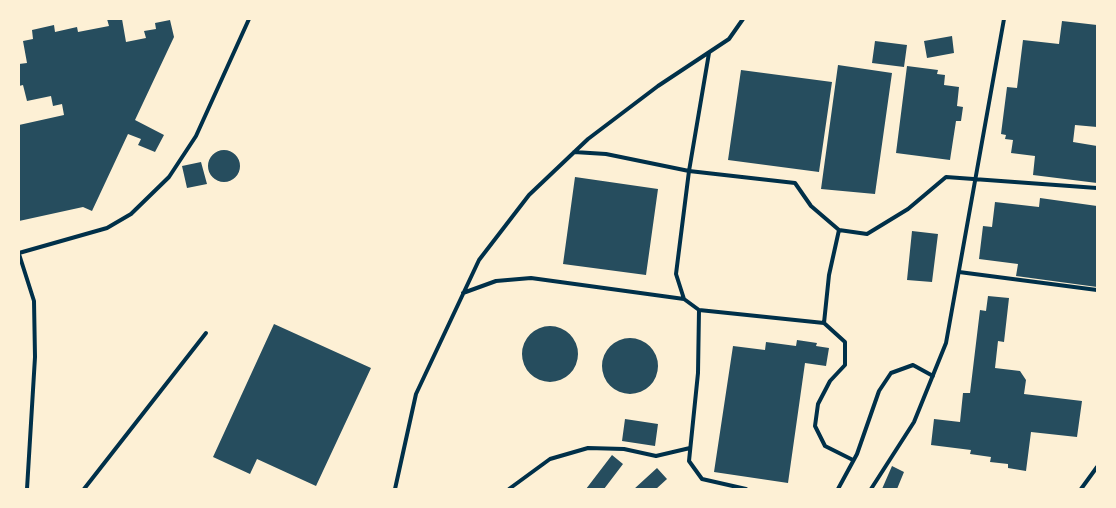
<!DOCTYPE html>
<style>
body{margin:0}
#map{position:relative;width:1116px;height:508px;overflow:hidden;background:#fdf0d5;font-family:"Golos Text",sans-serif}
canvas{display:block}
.frame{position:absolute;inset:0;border:20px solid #fdf0d5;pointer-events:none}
</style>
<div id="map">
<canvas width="1116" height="508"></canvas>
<div class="frame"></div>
</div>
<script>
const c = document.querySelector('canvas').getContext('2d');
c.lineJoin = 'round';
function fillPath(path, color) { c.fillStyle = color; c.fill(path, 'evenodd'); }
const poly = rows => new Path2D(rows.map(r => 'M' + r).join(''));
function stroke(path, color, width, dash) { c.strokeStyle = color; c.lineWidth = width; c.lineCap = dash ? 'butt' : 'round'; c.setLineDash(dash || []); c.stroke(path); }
const building = poly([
 [107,19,122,19,126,42,146,38,144,31,156,29,155,23,170,20,174,37,135,120,164,135,155,152,138,145,141,139,128,134,92,211,83,207,19,221,19,125,64,115,62,104,53,106,51,96,27,101,23,85,19,86,19,64,27,63,23,41,33,39,32,30,54,25,55,32,77,27,78,32,109,26],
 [1062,21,1097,25,1097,127,1075,125,1073,142,1097,146,1097,183,1033,175,1035,156,1011,153,1013,140,1005,139,1006,135,1001,134,1007,87,1017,88,1023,40,1059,44],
 [952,36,954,53,927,58,924,41],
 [875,41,907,45,904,67,872,63],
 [838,65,892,73,875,194,821,189],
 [907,66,938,70,937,74,945,75,944,85,959,87,957,106,963,107,961,121,956,121,950,160,896,153],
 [741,70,832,82,819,172,728,160],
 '208 166a16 16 0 1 1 32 0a16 16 0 1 1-32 0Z',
 [201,162,207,184,187,188,182,166],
 [575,177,658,189,646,275,563,264],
 [1040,198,1097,206,1097,287,1016,276,1018,264,979,259,983,226,992,227,995,202,1039,207],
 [912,231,938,234,932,282,907,280],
 [988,296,1009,298,1004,342,998,341,995,368,1020,371,1026,380,1024,394,1082,401,1077,437,1031,432,1026,471,1008,468,1008,464,990,462,991,457,970,454,971,450,931,445,934,419,960,422,963,393,970,393,980,310,986,311],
 [274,324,371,368,316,486,257,459,250,474,213,457],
 '522 354a28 28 0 1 1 56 0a28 28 0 1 1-56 0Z',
 '602 366a28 28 0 1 1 56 0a28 28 0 1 1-56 0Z',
 [797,340,817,343,816,346,829,348,826,366,805,363,788,483,714,472,733,346,765,350,766,342,796,346],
 [625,419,658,424,655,446,622,441],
 [612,455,623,464,604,489,586,489],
 [892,466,904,472,897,489,882,489],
 [657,468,667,479,656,489,634,489]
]);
const service = poly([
 [709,53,689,171,795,183,811,206,839,230,867,234,908,209,946,177,1097,188],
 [574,152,606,154,689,171,676,274,684,299,699,310,698,373,689,461,702,479,746,489],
 [839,230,829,275,824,323,845,342,845,365,830,381,818,404,815,426,825,446,853,460],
 [19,253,107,228,131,214,169,177,196,136,249,19],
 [19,254,34,301,35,357,27,489],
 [959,272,1097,290],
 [463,293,496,281,531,278,684,299],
 [699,310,824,323],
 [84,489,206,333],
 [395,489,416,394,479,260,529,195,588,139,658,86,729,39,743,19],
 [509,489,550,459,588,448,624,449,656,456,690,448],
 [838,489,857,454,879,391,891,373,913,365,933,376],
 [871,489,914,422,946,343,1004,19],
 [1081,489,1097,467]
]);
fillPath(building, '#264d5e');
stroke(service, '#003049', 4);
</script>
